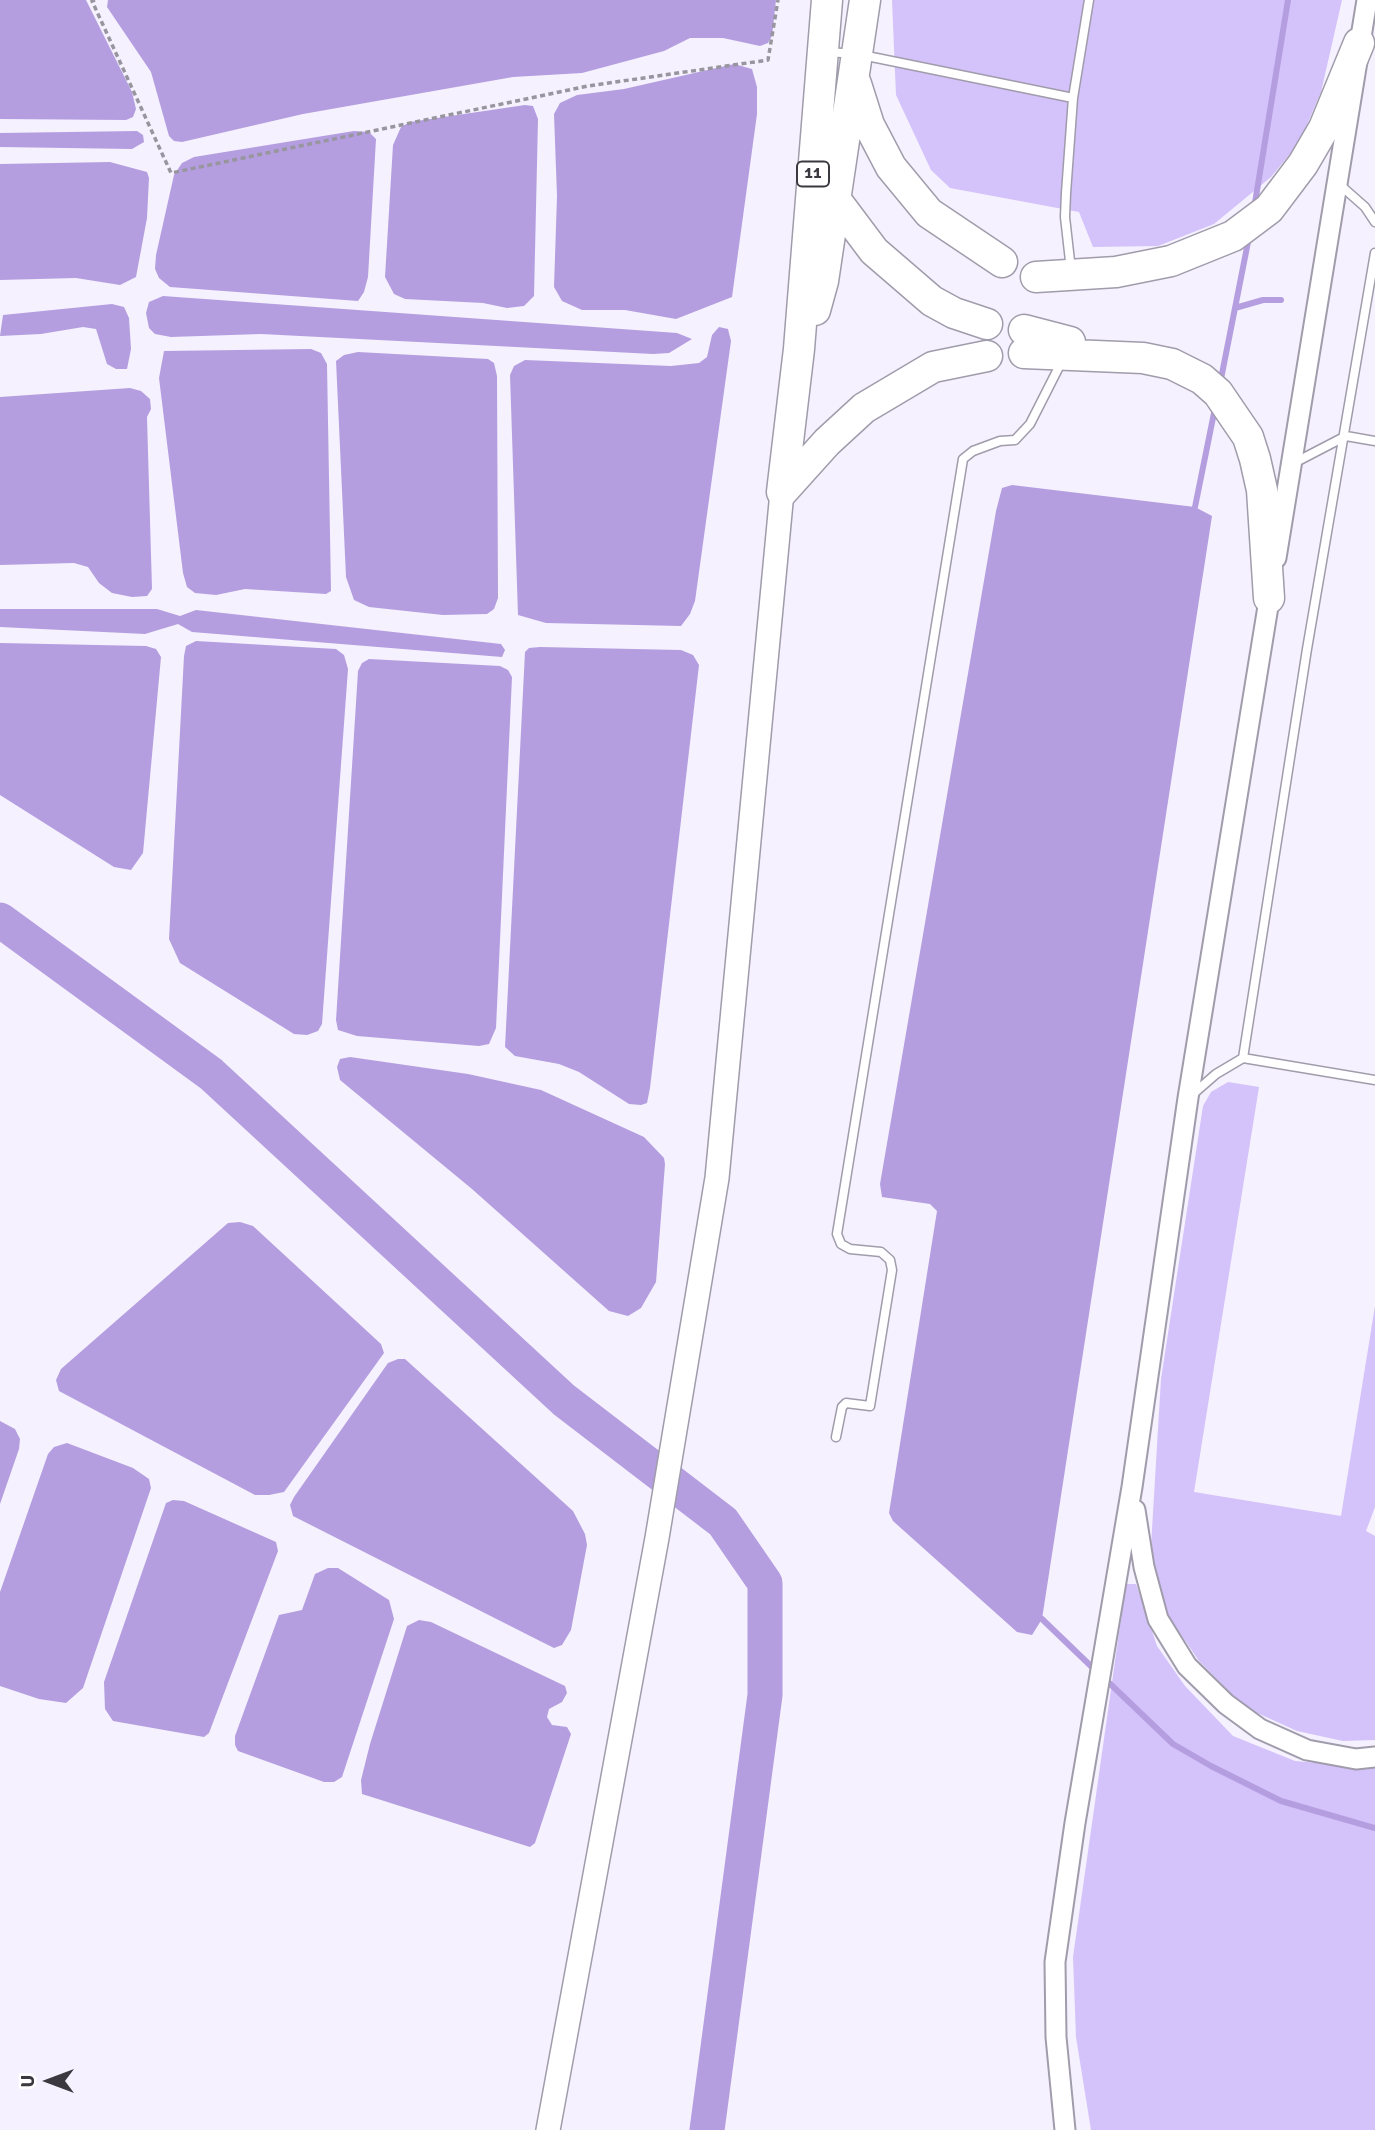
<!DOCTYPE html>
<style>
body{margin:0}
#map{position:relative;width:1375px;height:2130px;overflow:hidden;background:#f5f1fe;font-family:Signika,sans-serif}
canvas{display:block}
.north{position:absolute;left:14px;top:2046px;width:70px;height:70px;-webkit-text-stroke:5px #fff;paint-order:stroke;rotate:270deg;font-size:19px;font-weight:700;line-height:28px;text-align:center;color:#3b393f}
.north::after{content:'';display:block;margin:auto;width:24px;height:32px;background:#3b393f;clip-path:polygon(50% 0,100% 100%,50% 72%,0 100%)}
</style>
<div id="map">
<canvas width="1375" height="2130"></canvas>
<div class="north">U</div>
</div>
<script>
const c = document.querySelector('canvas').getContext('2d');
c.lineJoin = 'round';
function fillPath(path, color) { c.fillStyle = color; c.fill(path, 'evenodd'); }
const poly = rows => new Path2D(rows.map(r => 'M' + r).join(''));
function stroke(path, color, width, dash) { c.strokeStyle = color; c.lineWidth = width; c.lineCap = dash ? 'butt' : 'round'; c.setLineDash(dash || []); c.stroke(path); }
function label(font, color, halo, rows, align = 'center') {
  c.font = font + ' Signika,sans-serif'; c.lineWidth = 6; c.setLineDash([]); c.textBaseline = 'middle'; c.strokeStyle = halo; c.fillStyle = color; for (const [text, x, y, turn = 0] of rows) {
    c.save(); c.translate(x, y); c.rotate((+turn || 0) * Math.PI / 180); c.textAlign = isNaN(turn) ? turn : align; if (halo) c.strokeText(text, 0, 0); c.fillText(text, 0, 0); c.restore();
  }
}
const green = poly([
 [892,0,1342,0,1321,92,1299,143,1271,177,1214,224,1158,246,1093,247,1079,212,950,188,931,170,896,95],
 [1228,1082,1259,1087,1194,1492,1341,1516,1375,1306,1375,1507,1366,1531,1375,1536,1375,1740,1343,1741,1297,1731,1244,1707,1199,1661,1165,1611,1151,1546,1161,1379,1203,1106,1211,1092],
 [1126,1584,1136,1584,1157,1646,1185,1686,1233,1736,1295,1761,1375,1768,1375,2130,1091,2130,1076,2037,1073,1957]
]);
const water = poly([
 [0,0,86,0,132,92,136,109,133,117,126,120,0,119],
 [108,0,776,0,772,36,768,43,760,46,723,38,690,38,664,51,582,73,513,77,303,114,182,142,174,141,169,136,151,72,107,7],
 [734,64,752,69,757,87,757,114,732,297,676,319,625,310,582,310,562,301,554,287,557,196,554,114,560,103,577,95,624,89],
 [525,105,533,106,538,119,534,296,524,306,507,308,483,303,405,299,394,294,385,277,393,145,401,127,410,122],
 [137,131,143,135,144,142,132,149,0,147,0,133],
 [354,131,369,132,376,139,368,277,364,292,358,301,170,287,159,278,155,269,156,255,174,175,182,163,194,157],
 [110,162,147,172,149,178,147,218,136,277,120,285,76,278,0,280,0,164],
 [163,296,677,333,692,339,669,353,653,354,261,334,171,337,155,334,149,328,146,313,149,302],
 [112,304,124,307,129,318,131,349,127,369,116,369,107,364,96,329,83,327,41,334,0,336,3,315],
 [719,327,728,329,731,341,695,601,690,614,681,626,546,623,518,615,510,375,514,366,525,360,671,366,699,363,707,357,712,335],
 [311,349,321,353,327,364,331,591,326,594,245,589,216,595,195,593,187,587,183,573,159,378,164,351],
 [358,352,488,359,494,363,497,376,498,598,494,609,487,614,443,615,369,607,354,600,346,577,336,361,344,355],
 [130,388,141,391,150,399,151,409,147,417,152,589,147,596,132,597,112,593,99,583,88,567,74,563,0,565,0,397],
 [1012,485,1195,507,1212,516,1042,1619,1032,1635,1017,1632,893,1521,889,1513,937,1211,930,1204,882,1197,880,1184,996,511,1002,488],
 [0,609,157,609,180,616,196,610,501,644,505,650,502,657,192,632,178,624,145,634,0,627],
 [196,641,336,649,344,655,348,669,322,1024,318,1031,307,1035,294,1034,180,963,169,939,184,656,186,646],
 [0,643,146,646,156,649,161,657,143,853,131,870,114,867,0,795],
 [540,647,681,650,693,655,699,665,650,1088,647,1103,641,1105,629,1104,579,1072,559,1064,515,1056,505,1047,525,652,529,648],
 [369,659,500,666,508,670,512,677,496,1028,489,1044,479,1046,357,1036,338,1030,336,1020,358,671,362,663],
 [350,1057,468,1074,541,1090,644,1137,664,1158,665,1164,656,1282,641,1308,628,1316,609,1311,472,1189,340,1080,337,1067,340,1059],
 [240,1222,253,1226,381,1344,384,1353,284,1492,269,1495,255,1495,59,1391,56,1380,61,1369,228,1223],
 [398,1359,405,1359,573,1511,585,1534,587,1545,571,1630,562,1645,554,1648,540,1641,293,1516,290,1505,294,1497,388,1363],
 [0,1421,15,1429,20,1439,19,1449,0,1504],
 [67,1443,133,1468,149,1479,151,1488,83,1688,66,1703,39,1699,0,1686,0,1592,48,1454,54,1447],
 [173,1500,184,1501,276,1542,278,1551,209,1733,204,1737,113,1721,105,1709,104,1682,166,1503],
 [328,1568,338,1568,389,1600,394,1619,342,1777,334,1782,324,1782,238,1751,235,1745,235,1736,279,1615,302,1610,315,1574],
 [419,1620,431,1622,565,1686,567,1693,562,1702,549,1709,547,1717,552,1725,567,1727,571,1734,535,1843,530,1847,362,1794,361,1780,370,1744,407,1626]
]);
const stream = poly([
 [1254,209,1288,0],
 [1235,308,1263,300,1281,300],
 [1220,384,1249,237],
 [1195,507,1215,408],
 [1042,1619,1095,1670],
 [1103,1677,1173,1744,1211,1766,1281,1801,1375,1828]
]);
const river = poly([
 [0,920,211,1074,564,1400,723,1522,765,1583,765,1695,707,2130]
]);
const path = poly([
 [95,0,92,1,171,173,588,86,768,60,778,0]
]);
const service = poly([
 [827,52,857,54,1073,98],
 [1339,184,1365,207,1375,222],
 [1071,270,1065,217,1066,193,1073,98,1089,0],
 [1294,463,1346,436,1375,441],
 [1243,1058,1375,1080],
 [1193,1094,1216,1074,1243,1058,1307,649,1375,253],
 [836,1437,842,1407,846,1403,870,1406,892,1270,890,1260,881,1252,850,1249,841,1244,837,1234,963,459,973,451,1000,441,1015,440,1030,424,1062,361]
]);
const tertiary = poly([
 [1276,558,1367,0],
 [1135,1510,1144,1567,1158,1619,1187,1666,1226,1704,1260,1729,1307,1750,1356,1759,1375,1757],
 [1065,2130,1056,2037,1055,1962,1075,1823,1132,1487,1188,1098,1271,588]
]);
const secondary = poly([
 [548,2130,657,1538,717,1178,782,492]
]);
const motorway = poly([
 [856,84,869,125,891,167,929,213,1002,262],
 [829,191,874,251,932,301,954,313,987,324],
 [1036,277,1116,272,1171,261,1233,236,1269,209,1303,164,1324,128,1359,43],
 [815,310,823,281,865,0],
 [1024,330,1070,342],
 [1024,353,1143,358,1172,364,1202,379,1218,393,1248,437,1255,459,1262,490,1269,598],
 [782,492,799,349,827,0],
 [782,492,827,442,864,408,933,367,987,356]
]);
const shields = [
 [813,174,32]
];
const shieldNames = [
 ["11",813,174]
];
fillPath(green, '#d4c2fa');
fillPath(water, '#b49ee0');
stroke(stream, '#b49ee0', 6);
stroke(river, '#b49ee0', 35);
stroke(service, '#a09cab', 11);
stroke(tertiary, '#a09cab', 23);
stroke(secondary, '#a09cab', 26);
stroke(motorway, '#a09cab', 33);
stroke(path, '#98959e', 3.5, [5, 3.5]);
stroke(service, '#fff', 8);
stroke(tertiary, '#fff', 19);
stroke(secondary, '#fff', 23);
stroke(motorway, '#fff', 30);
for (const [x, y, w] of shields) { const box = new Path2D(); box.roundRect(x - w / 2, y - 12.5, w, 25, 5); c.fillStyle = '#fff'; c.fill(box); stroke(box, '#3b393f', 2); }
label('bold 16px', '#3b393f', null, shieldNames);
</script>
